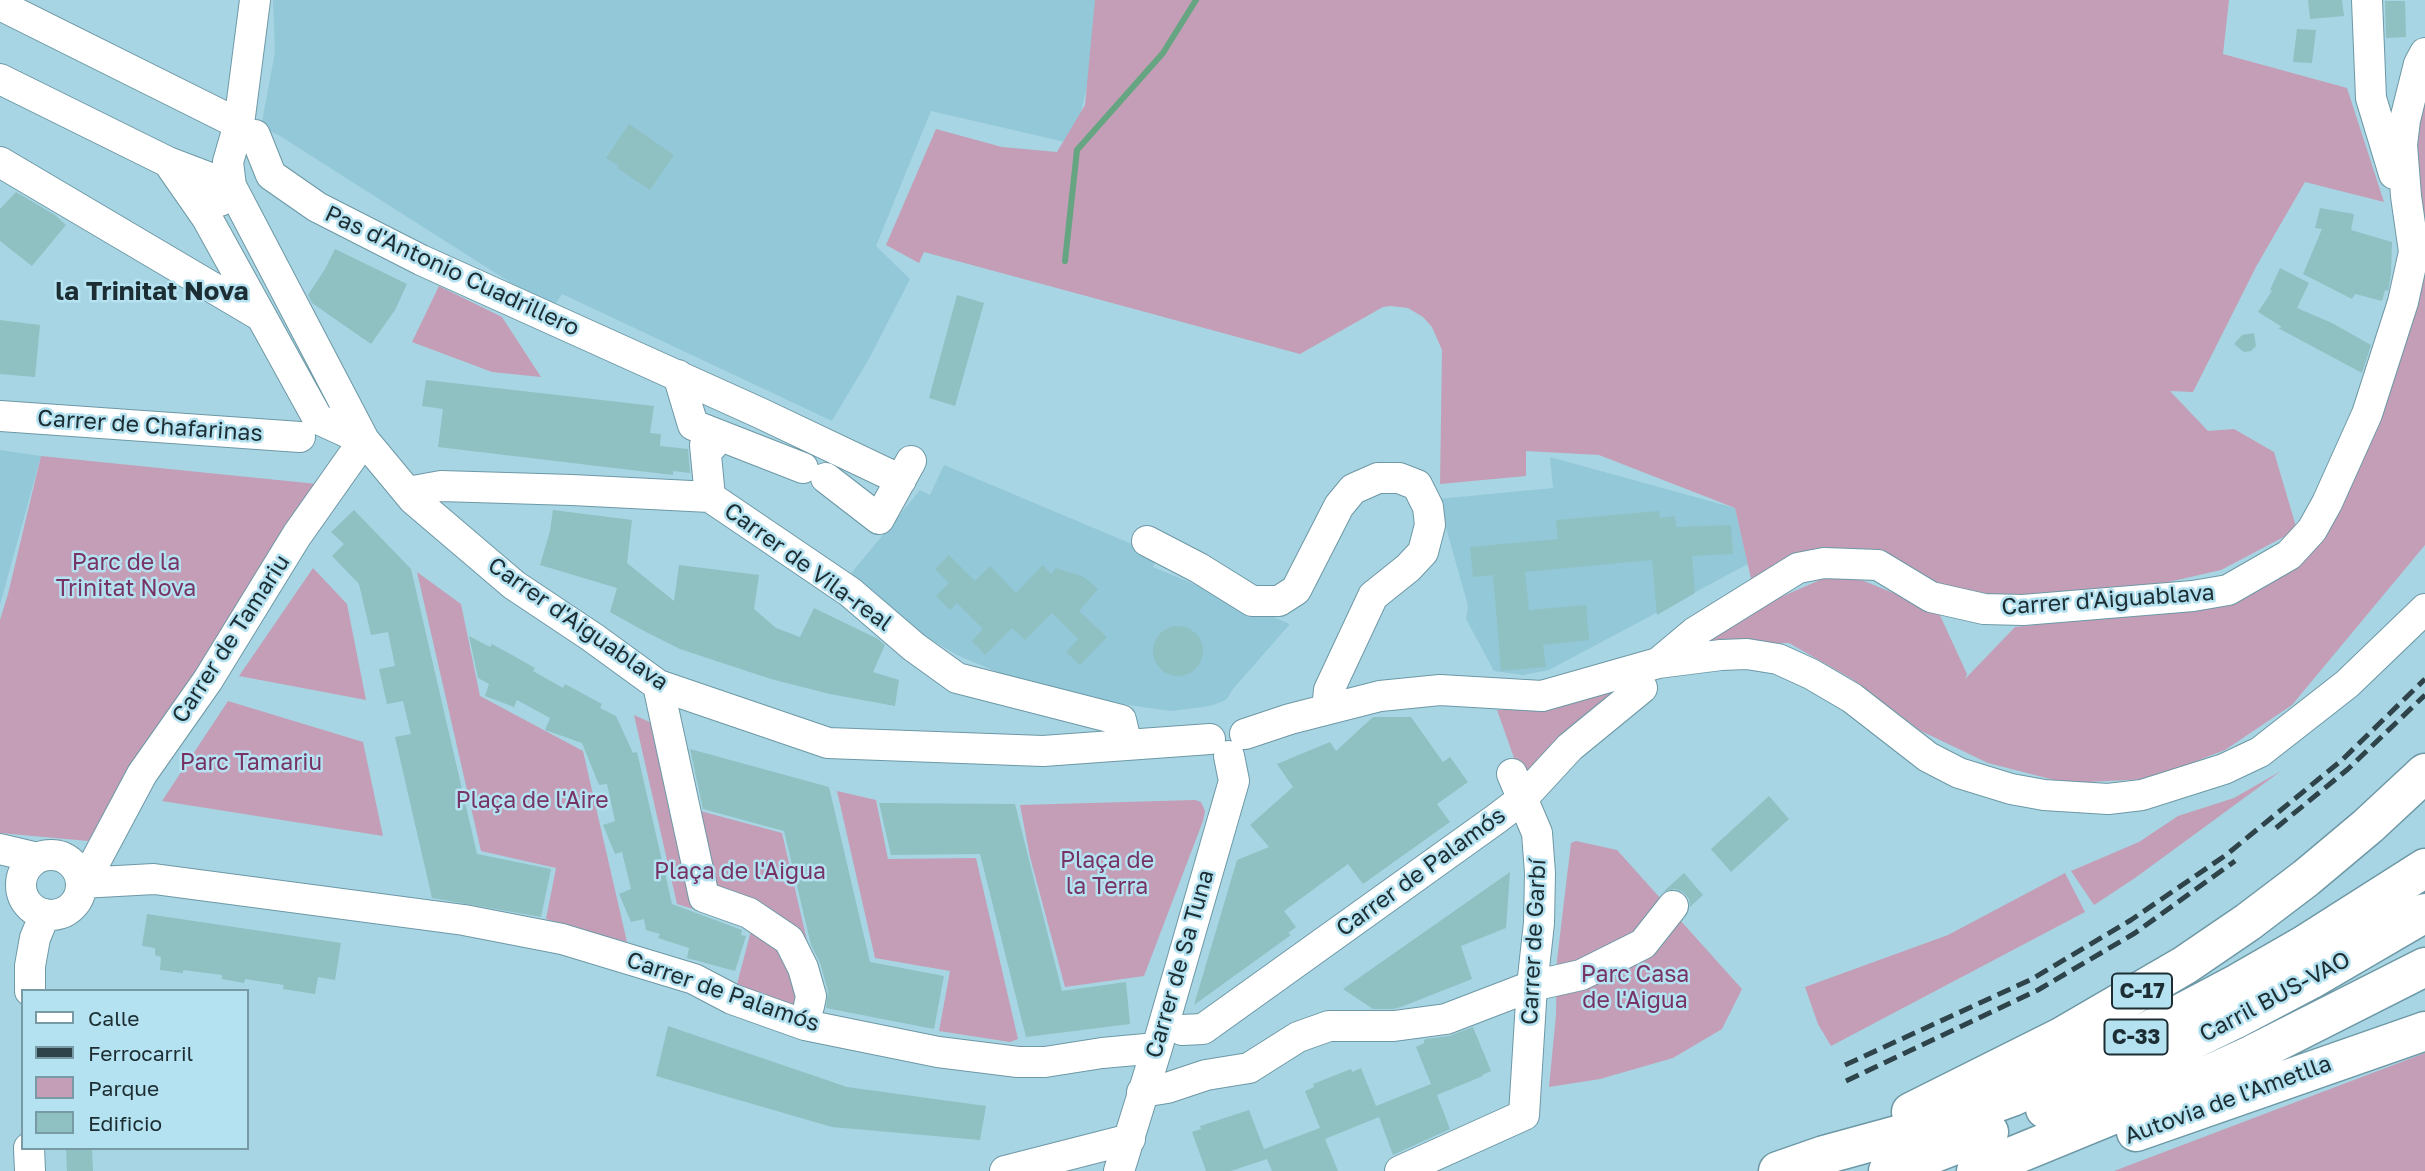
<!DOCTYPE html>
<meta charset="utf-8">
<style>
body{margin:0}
#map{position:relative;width:2425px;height:1171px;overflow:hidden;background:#a8d5e3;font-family:"Golos Text",sans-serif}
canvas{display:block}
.legend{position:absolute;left:21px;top:989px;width:228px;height:161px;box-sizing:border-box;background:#b5e2f0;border:2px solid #789aa4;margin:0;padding:9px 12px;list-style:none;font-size:21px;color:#1c2e33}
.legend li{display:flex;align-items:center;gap:14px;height:35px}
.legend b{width:35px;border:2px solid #789aa4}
</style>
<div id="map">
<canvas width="2425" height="1171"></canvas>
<ul class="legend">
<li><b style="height:9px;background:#fff"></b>Calle</li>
<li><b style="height:9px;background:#2e434a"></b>Ferrocarril</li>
<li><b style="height:19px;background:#c49eb6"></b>Parque</li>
<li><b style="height:19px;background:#8fc0c2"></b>Edificio</li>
</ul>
</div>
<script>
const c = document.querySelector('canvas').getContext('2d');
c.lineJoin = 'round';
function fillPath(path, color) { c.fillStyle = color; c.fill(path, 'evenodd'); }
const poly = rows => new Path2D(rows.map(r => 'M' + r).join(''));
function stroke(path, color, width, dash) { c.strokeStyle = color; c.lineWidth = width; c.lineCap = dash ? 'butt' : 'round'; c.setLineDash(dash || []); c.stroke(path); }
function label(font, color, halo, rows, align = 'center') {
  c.font = font + ' "Golos Text",sans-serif'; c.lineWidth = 5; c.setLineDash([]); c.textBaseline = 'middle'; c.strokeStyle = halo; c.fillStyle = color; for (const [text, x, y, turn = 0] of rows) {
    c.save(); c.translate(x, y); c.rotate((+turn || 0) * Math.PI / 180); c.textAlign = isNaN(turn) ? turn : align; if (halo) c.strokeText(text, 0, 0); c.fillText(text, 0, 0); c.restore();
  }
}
const built = poly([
 [273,0,1106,0,1074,144,931,111,876,246,910,279,870,357,832,421,562,294,552,309,280,136,261,127,275,52],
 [0,450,41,456,0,605],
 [1550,457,1735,508,1748,564,1549,670,1523,675,1494,671,1466,619,1468,606,1438,499,1553,488],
 [944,465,1158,555,1153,567,1290,624,1233,689,1226,700,1210,706,1171,711,1128,705,1015,679,961,657,900,622,848,577,920,490,930,495]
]);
const green = poly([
 [1095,0,2229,0,2223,54,2347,88,2384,202,2305,182,2257,265,2193,392,2170,391,2208,431,2234,429,2274,452,2297,530,2221,570,2164,583,2021,601,1940,585,1902,562,1867,551,1752,583,1735,508,1599,455,1526,451,1526,476,1440,484,1442,350,1432,327,1423,317,1408,308,1391,306,1383,307,1300,354,924,252,919,263,886,245,936,129,1002,147,1057,152,1085,105],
 [2425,82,2425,240,2415,166,2416,121],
 [2425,260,2425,545,2292,705,2225,750,2150,779,2066,783,1988,763,1921,731,1852,679,1789,643,1699,643,1765,604,1822,579,1859,579,1938,611,1967,674,1965,679,2015,627,2162,612,2296,561],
 [439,286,502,317,541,377,492,372,412,342],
 [41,456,317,484,88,841,0,833,0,620,8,594],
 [313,568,347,604,366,700,239,676],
 [417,572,461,604,480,696,583,751,627,942,546,919,556,868,481,851],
 [1617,691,1524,786,1497,710,1553,708],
 [228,701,363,742,383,836,162,801],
 [634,715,674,733,689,808,782,833,824,1014,736,988,752,927,677,904],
 [2281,771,2135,878,2094,905,2071,871,2139,842,2178,816,2234,798],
 [837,791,876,800,888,859,976,858,1018,1039,1010,1042,939,1031,950,971,875,958],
 [1195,800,1201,802,1205,811,1203,821,1144,976,1065,987,1030,857,1020,805],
 [1576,841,1617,850,1742,989,1722,1029,1673,1058,1600,1079,1549,1087,1556,1015,1557,960,1571,843],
 [2065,873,2085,912,1831,1046,1818,1024,1805,987,1948,935],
 [2425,1053,2425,1171,2114,1171]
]);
const stream = poly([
 [1065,261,1077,150,1163,53,1196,0]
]);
const building = poly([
 [2308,0,2342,0,2344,16,2310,19],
 [2385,1,2405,1,2406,37,2386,38],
 [2297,29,2316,30,2312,63,2293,62],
 [629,124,674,155,650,190,617,168,619,166,606,158],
 [16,192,55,215,66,225,32,266,0,241,0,209],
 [2320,208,2354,214,2351,230,2392,242,2391,274,2388,291,2385,290,2382,301,2355,294,2352,299,2303,274,2322,229,2315,228],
 [335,249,407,284,395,310,371,344,312,303,308,295,325,269],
 [2280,268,2309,283,2297,308,2332,323,2371,345,2362,373,2278,328,2282,327,2258,312,2272,291,2270,290],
 [957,295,984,303,955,406,929,398],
 [0,320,40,325,35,377,0,374],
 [2254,333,2256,346,2251,351,2244,352,2234,344,2242,335],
 [426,380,654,406,650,433,661,434,660,446,688,449,690,473,673,471,673,475,438,447,443,409,422,406],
 [354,510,411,569,477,854,551,869,541,917,432,898,395,737,411,734,407,718,403,701,387,704,379,669,395,666,388,632,371,635,359,584,332,556,344,544,331,532],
 [553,510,632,520,627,563,674,601,679,565,759,575,754,609,776,628,800,637,814,608,878,639,885,645,873,672,899,680,895,706,830,694,771,679,680,649,644,631,610,612,617,588,540,565,550,531],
 [1659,511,1660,518,1675,516,1676,527,1731,525,1733,554,1692,556,1695,593,1657,615,1652,560,1525,572,1529,610,1586,605,1589,640,1543,645,1546,667,1501,671,1493,575,1473,577,1470,547,1558,539,1556,520],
 [949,555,975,581,990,566,1016,593,1043,565,1051,574,1056,568,1084,577,1098,589,1079,611,1107,637,1080,665,1066,652,1078,639,1052,613,1025,640,1012,628,985,655,972,641,983,629,957,603,950,610,936,596,949,583,935,569],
 '1153 651a25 25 0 1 1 50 0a25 25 0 1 1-50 0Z',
 [469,636,490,647,492,644,521,660,535,668,533,671,563,688,565,684,602,704,600,708,616,716,633,753,637,752,672,904,742,930,741,935,746,936,735,971,687,958,689,948,658,938,660,934,646,930,644,919,631,922,619,894,631,889,622,852,615,854,603,825,615,821,607,784,599,785,582,743,545,730,550,718,517,700,514,707,485,696,489,684,478,678],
 [1373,717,1411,717,1443,762,1450,757,1468,782,1437,804,1450,822,1363,884,1348,864,1284,911,1296,927,1288,933,1291,935,1194,1005,1237,860,1269,847,1250,825,1293,787,1277,764,1330,742,1336,751],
 [690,749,829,787,870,962,944,976,934,1029,826,1008,828,991,820,963,811,945,784,831,703,809],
 [1769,796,1789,819,1731,872,1711,849],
 [879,803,1015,804,1062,991,1126,982,1130,1024,1026,1037,980,854,891,855],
 [1510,872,1506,928,1461,946,1472,979,1401,1007,1393,1009,1373,1009,1343,989],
 [1684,873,1703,895,1690,907,1689,899,1683,892,1675,889,1663,892],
 [147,914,341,943,335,980,318,977,315,994,283,989,284,985,245,979,244,983,222,979,222,975,183,970,183,973,160,970,161,957,155,955,155,948,142,946],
 [668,1026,847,1087,986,1106,980,1140,832,1127,656,1076],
 [1473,1027,1491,1071,1482,1075,1483,1076,1437,1095,1450,1129,1393,1155,1379,1117,1325,1139,1338,1171,1272,1171,1267,1159,1231,1171,1206,1171,1192,1132,1201,1129,1200,1126,1249,1110,1264,1149,1320,1128,1305,1091,1314,1087,1313,1084,1351,1069,1352,1072,1361,1068,1376,1106,1431,1084,1416,1047,1424,1043,1424,1040,1426,1039,1449,1036],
 [66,1148,92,1148,93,1171,67,1171]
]);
const minor = poly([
 [2367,0,2371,98,2394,174],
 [0,5,239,124],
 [0,79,168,162,231,186,364,440,413,499,514,585,592,637,658,685,828,743,1043,751,1210,739],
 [255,135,271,175,317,207,421,260,760,413,901,480],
 [0,162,259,315],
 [168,162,207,218,318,419,364,440],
 [220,201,231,186,228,162,239,124,255,0],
 [678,375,693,425,803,468],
 [0,416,300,437],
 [826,478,879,519,911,461],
 [408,492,441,486,572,490,710,497,850,592,914,647,957,678,1121,720,1127,745],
 [710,497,705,445,712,446],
 [1147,541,1199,568,1252,601,1279,601,1296,590,1339,506,1353,489,1378,478,1399,478,1417,485,1428,507,1430,525,1423,552,1408,568,1373,596,1329,690,1327,709],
 [1658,663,1721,655,1747,654,1778,659,1811,674,1852,698,1928,757,1959,773,2011,789,2044,795,2108,799,2142,795,2224,769,2260,752,2347,684,2425,609],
 [658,685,704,897,749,913,789,940,803,968,811,996,809,1006],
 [1245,734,1290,719,1380,696,1440,690,1542,696,1658,663,1695,632,1798,568,1824,563,1878,565,1931,597,1984,609,2023,610,2193,596,2228,590,2289,555,2312,530,2327,503,2367,414,2403,302,2414,252,2406,196,2402,145,2405,120,2419,64,2425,53],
 [0,849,38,858],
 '21 885a30 30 0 1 1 60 0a30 30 0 1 1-60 0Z',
 [79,872,94,864,142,774,208,680,297,535,364,440],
 [81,883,154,879,464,920,562,939,694,979,732,999,805,1025,938,1052,1018,1062,1045,1062,1102,1053,1157,1048],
 [30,991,30,966,35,938,45,914],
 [1182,1030,1203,1029,1496,819,1521,800,1570,747,1642,688],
 [1142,1092,1167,1088,1206,1075,1249,1068,1298,1037,1329,1026,1394,1026,1446,1019,1532,986,1581,975,1643,944,1673,906],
 [29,1148,30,1171],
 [1005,1171,1130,1139],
 [1119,1171,1157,1048,1234,781,1229,756],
 [1400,1171,1524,1115,1532,986,1539,923,1540,873,1537,833,1512,774]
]);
const highway = poly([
 [2045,1109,2108,1081,2236,1019,2310,980,2425,913],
 [1911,1112,2063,1036,2185,965,2248,922,2306,878,2368,826,2425,773],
 [2136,1132,2425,1031],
 [1778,1171,1824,1155,1941,1123,2012,1097,2119,1046,2238,983,2304,945,2425,868],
 [1888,1171,1989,1132],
 [1976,1171,2181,1087,2251,1055,2425,967]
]);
const rail = poly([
 [2276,828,2348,769,2425,695],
 [1845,1065,2032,979,2131,920,2226,855,2342,760,2425,679],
 [1846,1081,2038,990,2135,933,2235,861]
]);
const shields = [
 [2142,991,60],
 [2136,1037,63]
];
const shieldNames = [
 ["C-17",2142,991],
 ["C-33",2136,1037]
];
const streetNames = [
 ["Pas d'Antonio Cuadrillero",452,271,25],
 ["Carrer de Chafarinas",150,426,4],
 ["Carrer de Vila-real",808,567,36],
 ["Carrer d'Aiguablava",2108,600,-4],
 ["Carrer d'Aiguablava",578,624,35],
 ["Carrer de Tamariu",231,639,-57],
 ["Carrer de Palamós",1421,872,-36],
 ["Carrer de Garbí",1534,942,-87],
 ["Carrer de Sa Tuna",1180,964,-74],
 ["Carrer de Palamós",723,992,19],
 ["Carril BUS-VAO",2275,997,-28],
 ["Autovia de l'Ametlla",2228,1100,-20]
];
const parkNames = [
 ["Parc de la",126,563],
 ["Trinitat Nova",126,589],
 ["Parc Tamariu",251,763],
 ["Plaça de l'Aire",532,801],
 ["Plaça de",1107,861],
 ["la Terra",1107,887],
 ["Plaça de l'Aigua",740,872],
 ["Parc Casa",1635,975],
 ["de l'Aigua",1635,1001]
];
const quarterNames = [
 ["la Trinitat Nova",152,292]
];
fillPath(built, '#93c8d8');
fillPath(green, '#c49eb6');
stroke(stream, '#65a582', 6);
fillPath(building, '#8fc0c2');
stroke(minor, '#6d98a6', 32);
stroke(highway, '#6d98a6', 41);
stroke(minor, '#fff', 30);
stroke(highway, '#fff', 38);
stroke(rail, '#2e434a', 5, [14, 7]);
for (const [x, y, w] of shields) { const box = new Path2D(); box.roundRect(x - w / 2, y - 17.5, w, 35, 5); c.fillStyle = '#b5e2f0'; c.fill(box); stroke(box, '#1c2e33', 2); }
label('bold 21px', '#1c2e33', null, shieldNames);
label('23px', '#1c2e33', '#b5e2f0', streetNames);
label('23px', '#773364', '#b5e2f0', parkNames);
label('bold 26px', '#1c2e33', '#b5e2f0', quarterNames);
</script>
